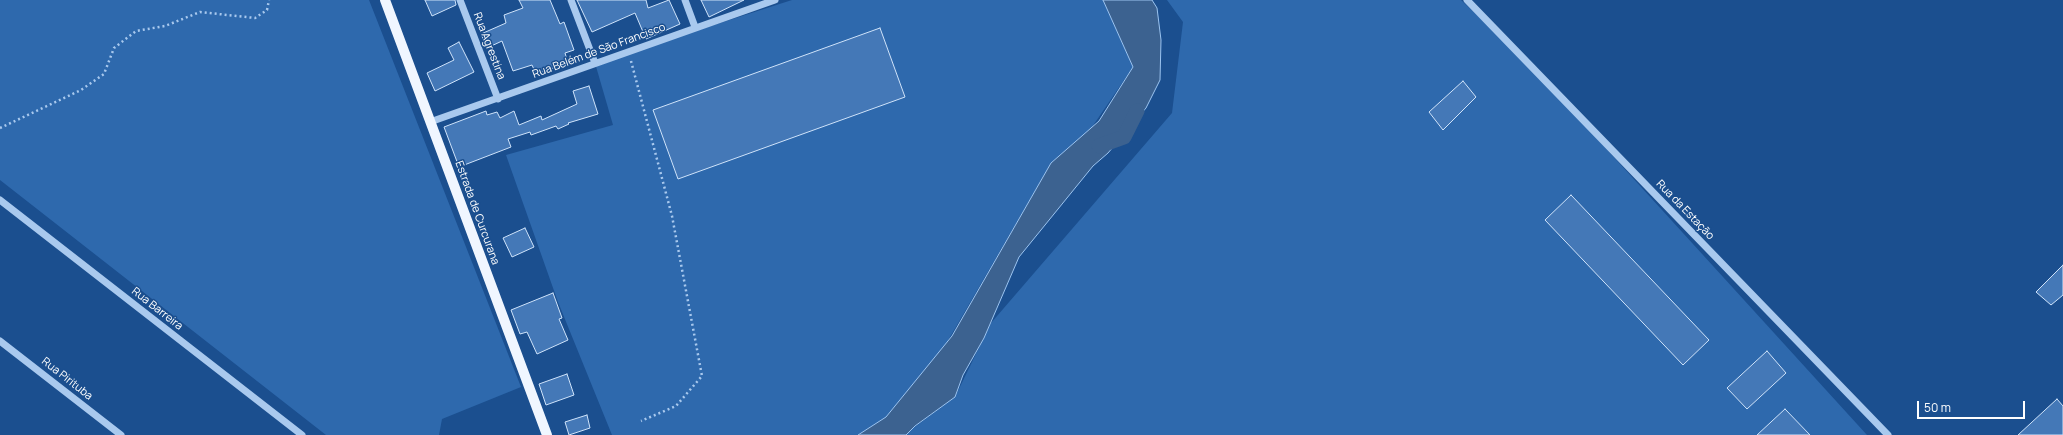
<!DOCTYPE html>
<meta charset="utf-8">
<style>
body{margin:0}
#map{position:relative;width:2063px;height:435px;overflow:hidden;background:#1b4f8f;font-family:Manrope,sans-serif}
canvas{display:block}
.scale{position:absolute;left:1917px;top:401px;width:108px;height:18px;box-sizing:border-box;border:2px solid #fff;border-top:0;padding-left:5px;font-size:12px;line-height:14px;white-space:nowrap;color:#fff;-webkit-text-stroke:3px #1b4f8f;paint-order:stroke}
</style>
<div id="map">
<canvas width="2063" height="435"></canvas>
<div class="scale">50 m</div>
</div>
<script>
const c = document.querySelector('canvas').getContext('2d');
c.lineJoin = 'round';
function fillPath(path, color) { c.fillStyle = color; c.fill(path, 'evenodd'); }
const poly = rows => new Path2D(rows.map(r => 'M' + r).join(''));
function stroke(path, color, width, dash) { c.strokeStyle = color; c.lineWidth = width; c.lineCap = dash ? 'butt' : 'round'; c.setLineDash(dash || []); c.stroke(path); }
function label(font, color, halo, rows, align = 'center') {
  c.font = font + ' Manrope,sans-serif'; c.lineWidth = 3; c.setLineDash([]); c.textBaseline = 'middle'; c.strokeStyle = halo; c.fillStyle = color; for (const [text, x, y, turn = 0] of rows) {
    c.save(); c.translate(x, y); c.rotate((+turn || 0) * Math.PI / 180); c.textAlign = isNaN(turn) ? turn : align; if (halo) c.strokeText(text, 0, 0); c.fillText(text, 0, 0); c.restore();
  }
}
const green = poly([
 [0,0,369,0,521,387,442,419,439,435,326,435,0,180],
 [792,0,1103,0,1133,67,1090,130,1051,163,946,344,886,417,858,435,612,435,558,302,506,155,613,125,595,63],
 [1167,0,1461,0,1529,64,1867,435,904,435,955,397,991,323,1172,113,1183,22]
]);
const water = poly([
 [1103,0,1152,0,1157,8,1161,40,1160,80,1146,108,1108,153,1093,166,1019,257,984,338,963,375,955,397,915,426,906,435,858,435,886,417,952,336,1051,163,1099,121,1133,67,1103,0]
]);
const canal = poly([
 [1099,146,1124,137,1137,111]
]);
const building = poly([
 [425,0,455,0,456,5,432,16,425,0],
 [519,0,550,0,560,24,564,22,574,50,565,53,568,63,536,74,532,65,513,71,502,41,487,48,481,34,506,23,504,15,523,8,519,0],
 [577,0,646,0,648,8,669,0,680,24,646,39,635,13,592,32,577,0],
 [701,0,744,0,709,17,701,0],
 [880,28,905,97,678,179,653,110,880,28],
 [459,42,474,72,435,91,427,73,454,60,448,48,459,42],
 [1463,81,1476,97,1443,130,1429,112,1463,81],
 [589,86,598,114,568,123,569,124,558,129,556,126,531,135,530,132,508,139,511,147,459,167,444,127,486,111,487,115,497,112,500,118,514,111,519,125,541,116,542,120,577,104,573,91,589,86],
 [1571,195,1709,340,1683,365,1545,220,1571,195],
 [525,228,534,247,512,257,503,238,525,228],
 [2063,265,2063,295,2051,305,2036,292,2063,265],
 [553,293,562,318,559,319,568,340,537,354,527,332,520,334,511,310,553,293],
 [1767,351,1786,373,1747,409,1727,388,1767,351],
 [567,374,574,395,546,405,539,384,567,374],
 [2057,399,2063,406,2063,435,2018,435,2057,399],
 [1785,409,1810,435,1757,435,1785,409],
 [587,415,590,428,569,435,565,422,587,415]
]);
const path = poly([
 [631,61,672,216,702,376,676,406,641,421],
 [0,128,81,90,104,74,114,48,136,31,165,26,200,12,255,18,267,10,269,0]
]);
const minor = poly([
 [460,0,498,99],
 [571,0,595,63],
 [685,0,695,27],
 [1467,0,1888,435],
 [430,122,775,0],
 [0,200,302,435],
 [0,341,121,435]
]);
const major = poly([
 [385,0,547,435]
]);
const streetNames = [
 ["Rua Agrestina",489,46,69],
 ["Rua Belém de São Francisco",599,51,-20],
 ["Rua da Estação",1685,210,46],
 ["Estrada de Curcurana",477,213,70],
 ["Rua Barreira",157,309,38],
 ["Rua Pirituba",67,379,38]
];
fillPath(green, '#2e69ad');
fillPath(water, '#3c6290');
stroke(water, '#9cc4f0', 1);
stroke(canal, '#3c6290', 15);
fillPath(building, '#4478b7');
stroke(building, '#cfe3fa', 1);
stroke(path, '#a9c9ee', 2.5, [2, 3]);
stroke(minor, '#a9c9ee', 7);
stroke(major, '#f0f6ff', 10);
label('11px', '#fff', '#1b4f8f', streetNames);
</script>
